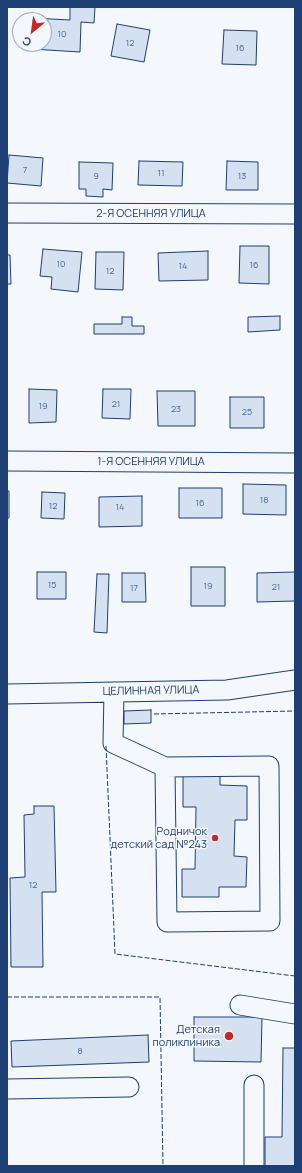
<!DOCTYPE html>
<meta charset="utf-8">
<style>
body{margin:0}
#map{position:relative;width:302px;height:1173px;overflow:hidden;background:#f4f7fb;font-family:Manrope,sans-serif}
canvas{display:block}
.frame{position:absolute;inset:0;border:8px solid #1d3f73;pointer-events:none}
.north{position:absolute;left:12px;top:12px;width:40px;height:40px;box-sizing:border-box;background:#f4f7fb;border:1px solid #9eadc5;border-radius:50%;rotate:209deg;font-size:11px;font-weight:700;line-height:16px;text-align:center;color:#1d3f73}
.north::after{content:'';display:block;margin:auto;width:14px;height:18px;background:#c62828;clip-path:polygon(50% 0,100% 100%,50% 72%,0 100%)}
</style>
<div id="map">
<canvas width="302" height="1173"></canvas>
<div class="frame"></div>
<div class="north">С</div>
</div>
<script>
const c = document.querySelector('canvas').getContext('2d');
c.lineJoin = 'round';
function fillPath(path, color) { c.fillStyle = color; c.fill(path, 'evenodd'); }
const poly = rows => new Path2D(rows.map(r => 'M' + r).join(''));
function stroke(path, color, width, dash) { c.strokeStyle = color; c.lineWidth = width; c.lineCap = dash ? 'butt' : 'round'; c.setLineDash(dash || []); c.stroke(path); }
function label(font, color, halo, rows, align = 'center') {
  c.font = font + ' Manrope,sans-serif'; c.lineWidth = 3; c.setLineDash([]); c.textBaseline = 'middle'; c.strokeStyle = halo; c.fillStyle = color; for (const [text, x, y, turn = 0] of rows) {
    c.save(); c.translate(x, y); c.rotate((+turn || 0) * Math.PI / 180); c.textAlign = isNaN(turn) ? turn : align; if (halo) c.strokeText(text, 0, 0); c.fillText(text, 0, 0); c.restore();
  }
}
const building = poly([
 [70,7,95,7,94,23,81,22,80,52,31,49,31,44,44,44,44,20,33,20,33,18,70,20,70,7],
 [117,24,150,30,144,62,111,56,117,24],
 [224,30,257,31,256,65,222,64,224,30],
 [9,155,43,158,41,186,7,183,9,155],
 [139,161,183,162,182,186,138,185,139,161],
 [227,161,258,162,258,190,226,190,227,161],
 [79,162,113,163,112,190,103,189,103,197,86,196,86,189,79,189,79,162],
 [240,246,269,246,269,284,239,283,240,246],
 [43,249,82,252,78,292,51,289,52,277,40,276,43,249],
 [208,251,208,280,159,281,158,253,208,251],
 [96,252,124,252,123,290,95,289,96,252],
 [7,255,10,255,11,284,7,284,7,255],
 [280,316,280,330,248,332,248,317,280,316],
 [122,317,132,317,132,326,144,326,144,334,94,334,94,324,122,324,122,317],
 [29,389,57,390,56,422,29,423,29,389],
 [103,389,131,389,130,419,102,418,103,389],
 [157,391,195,391,195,426,158,426,157,391],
 [230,397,264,397,264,428,230,428,230,397],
 [243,484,286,485,286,515,243,514,243,484],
 [179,488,222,488,222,518,179,518,179,488],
 [7,491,9,491,9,518,7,518,7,491],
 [42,492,65,493,64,519,41,518,42,492],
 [142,496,142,526,99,527,99,497,142,496],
 [191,567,225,567,225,606,191,606,191,567],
 [37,572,66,572,66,599,37,599,37,572],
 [295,572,295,601,257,602,257,573,295,572],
 [122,573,145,573,146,602,122,602,122,573],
 [97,574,109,574,107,633,94,632,97,574],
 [151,710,151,723,124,724,124,711,151,710],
 [183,775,220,776,220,785,247,786,247,820,235,820,234,856,247,857,246,887,219,887,219,897,182,897,182,869,195,869,196,807,183,807,183,775],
 [34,806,54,806,56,892,42,892,43,967,11,967,10,878,25,877,24,815,34,814,34,806],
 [194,1017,262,1017,261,1062,194,1061,194,1017],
 [148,1035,149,1062,12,1067,11,1041,148,1035],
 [283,1048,295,1048,295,1166,265,1166,265,1137,282,1137,283,1048]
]);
const minor = poly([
 [7,213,295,214],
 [7,461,295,463],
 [114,692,113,743,165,767,167,922,270,921,269,766,165,767],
 [7,694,227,690,295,680],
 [240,1005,295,1014],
 [7,1089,129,1087],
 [254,1166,254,1085]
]);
const fence = poly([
 [154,714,295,711],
 [106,746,115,954,295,976],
 [7,997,160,997,163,1166]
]);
const markers = [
 [215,838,4,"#c62828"],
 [229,1036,5,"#c62828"]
];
const numberNames = [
 ["10",62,34],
 ["12",130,43],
 ["16",240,48],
 ["7",25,170],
 ["11",161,173],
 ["9",96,176],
 ["13",242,176],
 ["10",61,264],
 ["16",254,265],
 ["14",183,266],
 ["12",110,271],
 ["21",116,404],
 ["19",43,406],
 ["23",176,409],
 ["25",247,412],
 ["18",264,500],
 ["16",200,503],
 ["12",53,506],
 ["14",120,507],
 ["15",52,585],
 ["19",208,586],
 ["21",276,587],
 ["17",134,588],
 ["12",33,885],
 ["8",80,1051]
];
const streetNames = [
 ["2-Я ОСЕННЯЯ УЛИЦА",151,214],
 ["1-Я ОСЕННЯЯ УЛИЦА",151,462],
 ["ЦЕЛИННАЯ УЛИЦА",151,691,-1]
];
const poiNames = [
 ["Родничок",207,832],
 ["детский сад №243",207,845],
 ["Детская",220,1030],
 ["поликлиника",220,1043]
];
fillPath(building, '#d5e0f0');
stroke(building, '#1d3f73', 1);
stroke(minor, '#1d3f73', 21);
stroke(minor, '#f4f7fb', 19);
stroke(fence, '#1d3f73', 1, [5, 2]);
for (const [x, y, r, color] of markers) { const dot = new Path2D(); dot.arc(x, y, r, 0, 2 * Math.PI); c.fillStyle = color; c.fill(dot); stroke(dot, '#f4f7fb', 1.5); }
label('9px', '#4b6792', null, numberNames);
label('11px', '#1d3f73', '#f4f7fb', streetNames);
label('11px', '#1d3f73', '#f4f7fb', poiNames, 'right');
</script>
